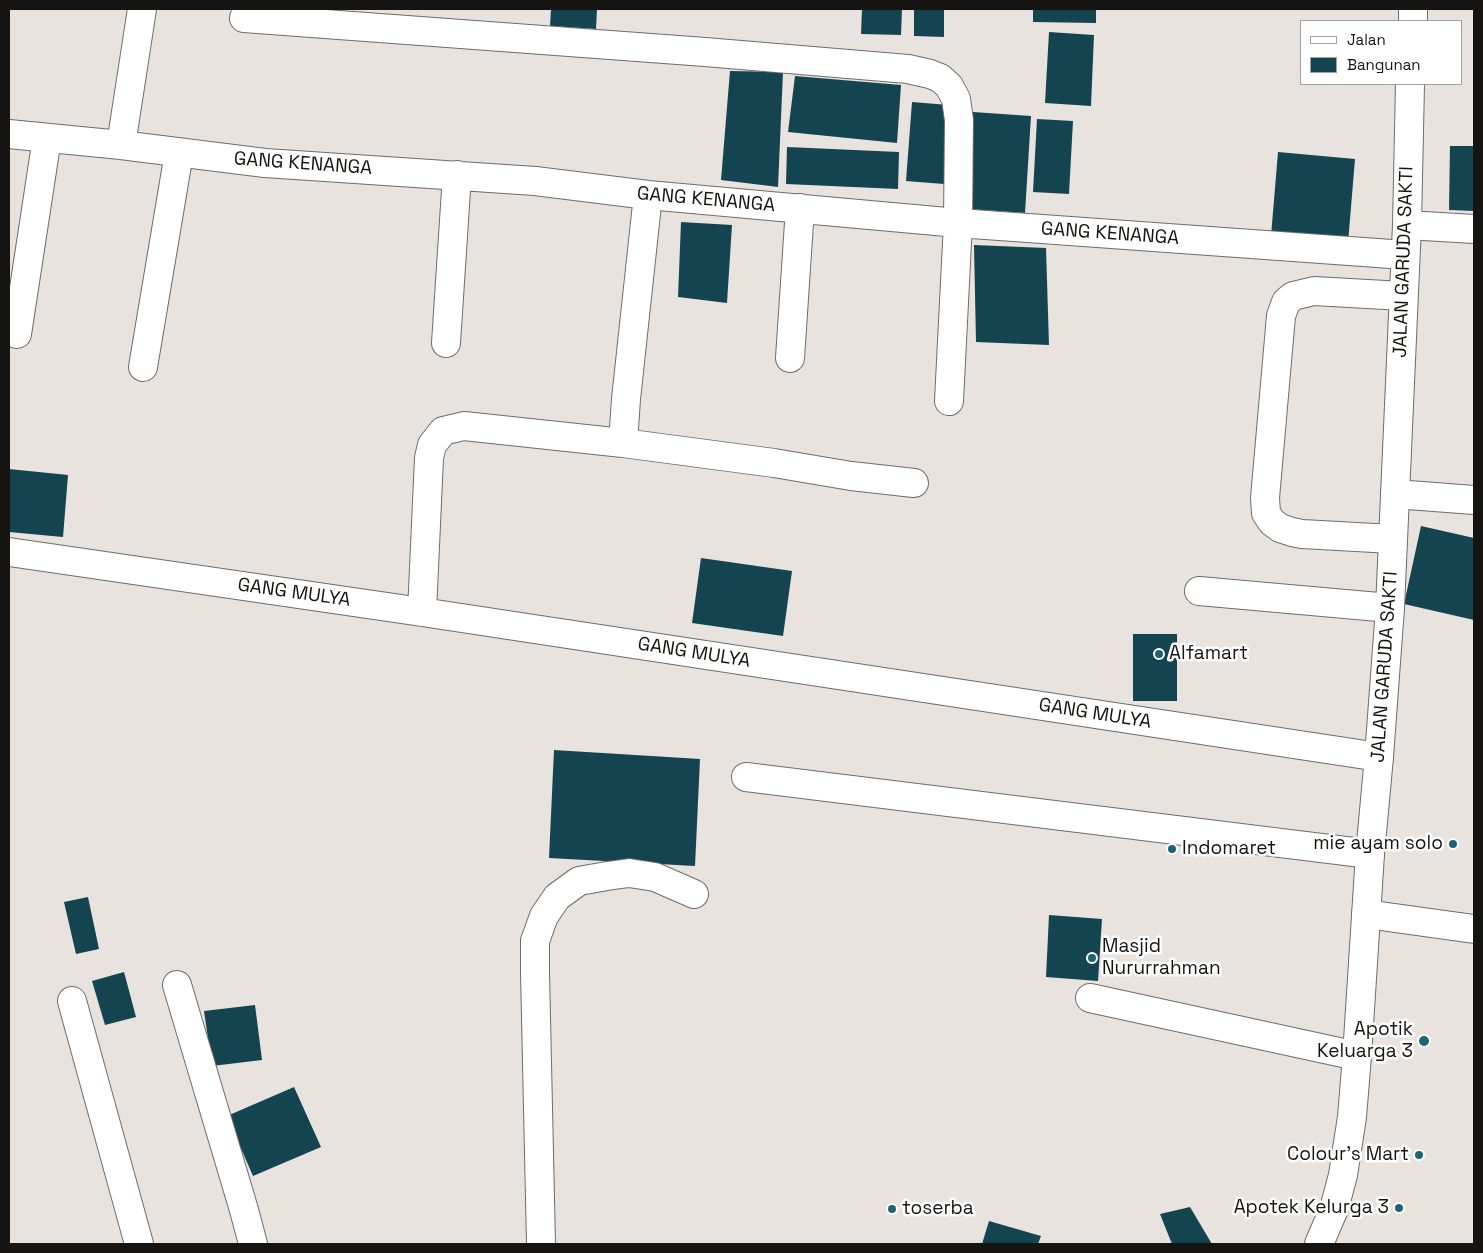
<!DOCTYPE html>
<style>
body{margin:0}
#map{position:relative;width:1483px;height:1253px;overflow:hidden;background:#e8e3df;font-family:"Space Grotesk",sans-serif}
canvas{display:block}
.frame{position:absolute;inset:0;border:10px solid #161412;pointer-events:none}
.legend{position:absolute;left:1300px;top:20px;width:162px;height:65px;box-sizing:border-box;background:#fff;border:1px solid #a2a1a0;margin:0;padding:6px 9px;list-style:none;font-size:15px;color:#161412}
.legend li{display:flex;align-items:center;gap:10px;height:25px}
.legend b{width:25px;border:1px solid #a2a1a0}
</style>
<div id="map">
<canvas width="1483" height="1253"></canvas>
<div class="frame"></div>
<ul class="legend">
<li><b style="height:6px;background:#fff"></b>Jalan</li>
<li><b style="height:14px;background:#154451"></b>Bangunan</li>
</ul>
</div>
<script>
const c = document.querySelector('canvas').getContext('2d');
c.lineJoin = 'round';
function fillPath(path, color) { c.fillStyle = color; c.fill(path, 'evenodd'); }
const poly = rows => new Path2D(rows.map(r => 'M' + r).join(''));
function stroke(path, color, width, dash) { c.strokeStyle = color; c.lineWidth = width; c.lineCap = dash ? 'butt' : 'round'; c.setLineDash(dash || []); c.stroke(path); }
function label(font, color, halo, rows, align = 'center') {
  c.font = font + ' "Space Grotesk",sans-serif'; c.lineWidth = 5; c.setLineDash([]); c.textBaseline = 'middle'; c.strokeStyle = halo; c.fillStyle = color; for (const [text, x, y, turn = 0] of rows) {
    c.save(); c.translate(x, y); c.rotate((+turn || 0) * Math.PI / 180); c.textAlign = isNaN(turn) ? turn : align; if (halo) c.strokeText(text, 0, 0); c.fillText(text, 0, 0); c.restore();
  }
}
const building = poly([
 [551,9,597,9,596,29,550,26],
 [862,9,902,9,901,35,861,34],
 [914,9,944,9,944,37,914,36],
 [1033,9,1096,9,1096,23,1033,22],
 [1049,32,1094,35,1091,106,1045,103],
 [730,71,783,72,778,187,721,180],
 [795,76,901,85,897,143,788,132],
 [912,102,949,105,944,184,906,181],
 [973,112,1031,116,1025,213,967,209],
 [1037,119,1073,121,1069,194,1033,192],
 [1450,146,1474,146,1474,211,1449,210],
 [787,147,899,152,898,189,786,184],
 [1278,152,1355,159,1348,243,1271,236],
 [681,222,732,225,727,303,678,297],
 [974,245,1046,248,1049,345,976,342],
 [9,469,68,475,63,537,9,532],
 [1421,526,1474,538,1474,620,1404,604],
 [701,558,792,571,783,636,692,623],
 [1133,634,1177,634,1177,701,1133,701],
 [554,750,700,759,695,866,549,858],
 [88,897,99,949,76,954,64,902],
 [1049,915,1102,919,1098,981,1046,977],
 [124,972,136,1017,105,1025,92,981],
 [255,1005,262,1060,212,1066,204,1011],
 [294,1087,321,1147,253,1176,227,1116],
 [1190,1207,1212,1244,1172,1244,1160,1214],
 [989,1221,1041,1236,1038,1244,982,1244]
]);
const minor = poly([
 [244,18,705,52,908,69,930,74,940,78,949,86,956,99,959,120,958,223,949,401],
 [9,134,121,145,265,163,535,181,648,195,958,223,1405,255],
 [121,145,142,9],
 [648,195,626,399,623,443,774,463,851,476,914,483],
 [1407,225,1474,229],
 [17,334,47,138],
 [446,343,457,175],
 [790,358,800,208],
 [143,367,179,153],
 [1395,494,1474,500],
 [1392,539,1302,534,1292,532,1280,528,1272,522,1266,513,1265,498,1281,316,1286,302,1293,296,1314,291,1403,296],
 [9,552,422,612,1379,757],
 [1199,591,1390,608],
 [422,612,429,458,432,445,443,431,464,426,623,443],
 [746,777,1370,854],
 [1366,914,1474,929],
 [177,985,244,1210,253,1244],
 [1090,998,1357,1056],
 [72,1001,139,1244],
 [541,1244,535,972,535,941,544,916,557,897,579,881,607,876,629,873,655,877,694,894]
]);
const highway = poly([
 [1413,21,1413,9],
 [1319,1244,1334,1209,1343,1175,1352,1117,1357,1056,1370,854,1379,757,1390,608,1407,225,1410,84]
]);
const markers = [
 [1159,654,5,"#1e6375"],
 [1453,844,5,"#1e6375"],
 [1172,849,5,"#1e6375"],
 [1092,958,5,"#1e6375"],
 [1424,1041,6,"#1e6375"],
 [1419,1155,5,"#1e6375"],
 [1399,1208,5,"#1e6375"],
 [892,1209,5,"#1e6375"]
];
const streetNames = [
 ["GANG KENANGA",303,164,4],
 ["GANG KENANGA",706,200,5],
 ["GANG KENANGA",1110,234,4],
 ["JALAN GARUDA SAKTI",1404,262,-88],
 ["GANG MULYA",294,593,8],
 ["GANG MULYA",694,653,9],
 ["JALAN GARUDA SAKTI",1385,667,-86],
 ["GANG MULYA",1095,714,9]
];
const poiNames = [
 ["Alfamart",1169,654],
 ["mie ayam solo",1443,844,"right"],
 ["Indomaret",1182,849],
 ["Masjid",1102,947],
 ["Nururrahman",1102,969],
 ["Apotik",1413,1030,"right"],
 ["Keluarga 3",1413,1052,"right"],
 ["Colour's Mart",1409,1155,"right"],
 ["Apotek Kelurga 3",1389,1208,"right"],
 ["toserba",902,1209]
];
fillPath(building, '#154451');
stroke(minor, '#706c68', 30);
stroke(highway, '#706c68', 30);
stroke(minor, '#fff', 28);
stroke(highway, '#fff', 28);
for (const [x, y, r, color] of markers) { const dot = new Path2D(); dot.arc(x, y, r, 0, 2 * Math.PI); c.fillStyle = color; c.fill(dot); stroke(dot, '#fff', 2); }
label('19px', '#161412', '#fff', streetNames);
label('19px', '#161412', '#fff', poiNames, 'left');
</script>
